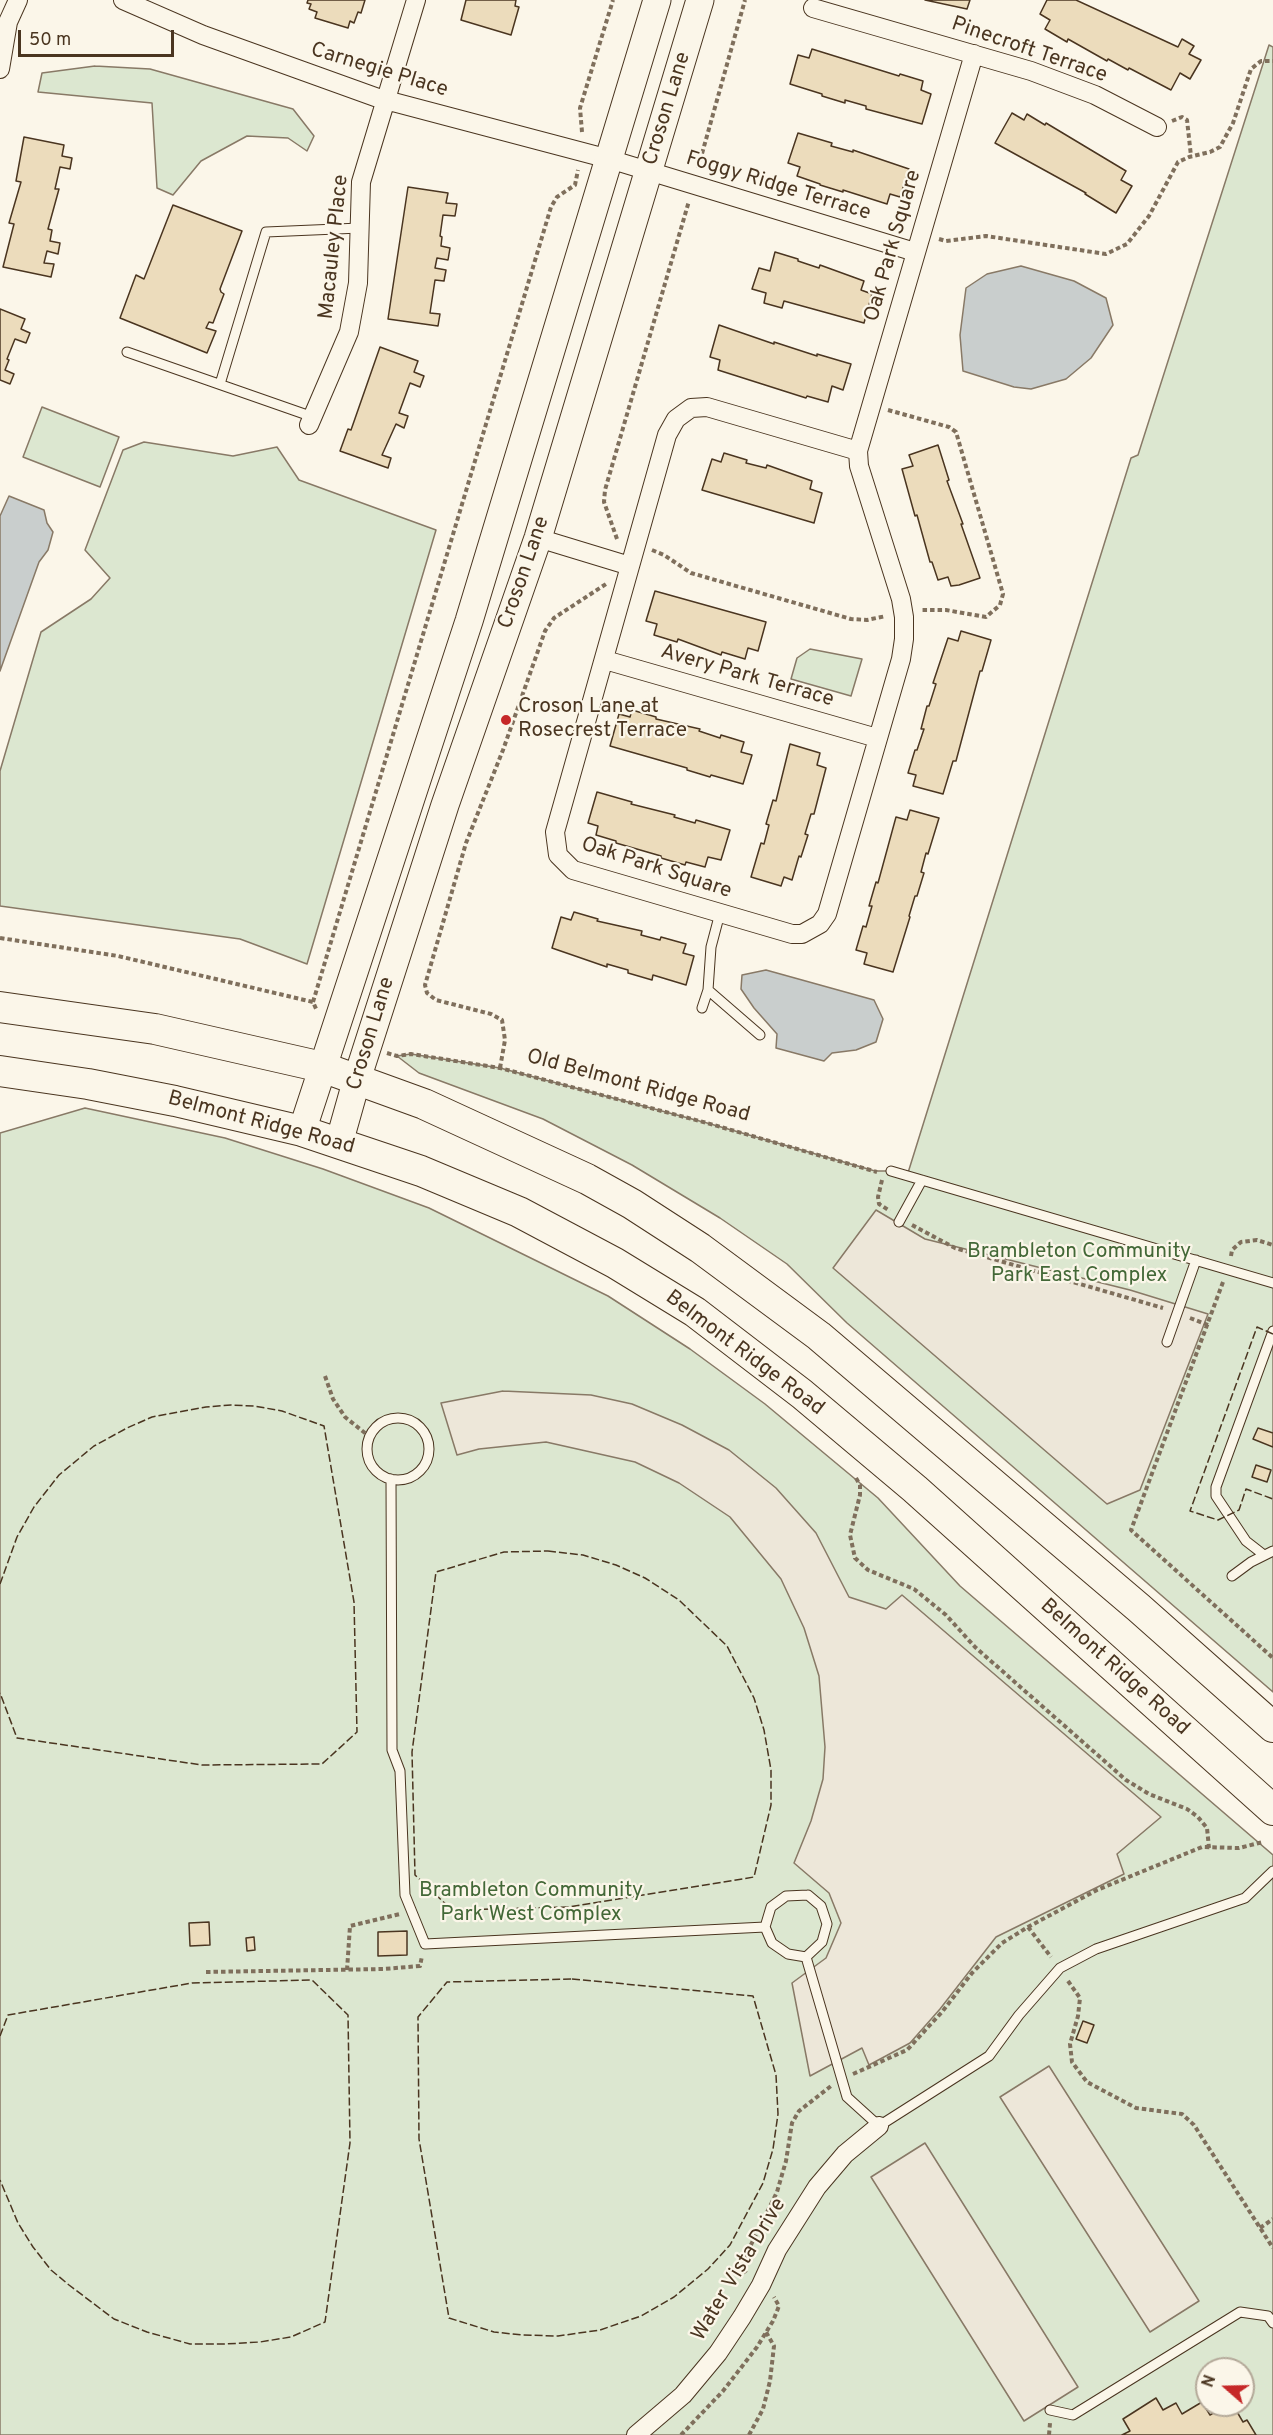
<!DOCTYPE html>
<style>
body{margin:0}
#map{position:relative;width:1273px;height:2435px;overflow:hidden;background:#fbf6e9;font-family:Overpass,sans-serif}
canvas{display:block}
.north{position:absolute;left:1195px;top:2357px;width:60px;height:60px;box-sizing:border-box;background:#fbf6e9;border:2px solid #b4a999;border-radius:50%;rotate:290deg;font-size:16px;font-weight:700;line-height:24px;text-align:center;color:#4a3520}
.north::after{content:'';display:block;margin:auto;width:21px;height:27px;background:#c62828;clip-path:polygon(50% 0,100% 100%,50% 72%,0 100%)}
.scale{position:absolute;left:18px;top:30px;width:156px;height:27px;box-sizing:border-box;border:3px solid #4a3520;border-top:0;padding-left:8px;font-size:18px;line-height:21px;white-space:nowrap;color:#4a3520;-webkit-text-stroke:4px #fbf6e9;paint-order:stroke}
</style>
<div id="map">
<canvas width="1273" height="2435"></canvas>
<div class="north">N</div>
<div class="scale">50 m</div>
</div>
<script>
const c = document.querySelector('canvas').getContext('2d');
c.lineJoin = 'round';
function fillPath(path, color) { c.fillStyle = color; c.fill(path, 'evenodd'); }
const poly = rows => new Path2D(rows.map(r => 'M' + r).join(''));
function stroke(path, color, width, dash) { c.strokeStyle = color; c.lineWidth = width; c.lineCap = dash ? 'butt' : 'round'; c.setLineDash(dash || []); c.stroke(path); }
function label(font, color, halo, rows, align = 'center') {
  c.font = font + ' Overpass,sans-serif'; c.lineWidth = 4.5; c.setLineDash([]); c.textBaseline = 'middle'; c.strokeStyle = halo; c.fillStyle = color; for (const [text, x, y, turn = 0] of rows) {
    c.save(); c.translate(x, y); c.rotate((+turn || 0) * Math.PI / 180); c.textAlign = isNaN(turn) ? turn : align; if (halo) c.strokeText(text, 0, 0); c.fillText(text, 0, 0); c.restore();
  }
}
const green = poly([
 [1269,45,1273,47,1273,1692,847,1323,787,1264,720,1218,632,1165,543,1119,419,1073,397,1056,411,1054,500,1068,707,1123,875,1171,891,1171,907,1176,1131,458,1138,455,1269,45],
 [95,66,150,69,293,109,314,136,307,151,288,138,247,136,201,161,173,195,157,188,152,103,38,92,42,73,95,66],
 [42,407,119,437,100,487,23,457,42,407],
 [144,442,233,456,277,447,299,480,436,530,307,964,240,939,0,906,0,771,41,632,91,599,110,578,85,550,123,450,144,442],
 [810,649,862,659,851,696,791,679,797,658,810,649],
 [85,1108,225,1138,323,1169,429,1208,608,1296,690,1349,765,1404,878,1498,960,1586,1273,1855,1273,2435,0,2435,0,1133,85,1108],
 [1207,2369,1243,2369,1243,2405,1207,2405,1207,2369]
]);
const parking = poly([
 [876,1210,925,1239,1130,1290,1208,1314,1140,1490,1107,1504,833,1268,876,1210],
 [503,1391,591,1395,632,1404,682,1425,729,1450,776,1488,816,1533,849,1597,886,1609,902,1595,1161,1817,1117,1854,1124,1874,996,1937,940,2009,910,2043,869,2065,862,2048,810,2076,792,1983,826,1958,841,1923,829,1893,794,1863,811,1821,823,1779,825,1747,819,1676,804,1628,781,1579,730,1517,679,1483,635,1462,546,1442,479,1449,457,1455,441,1403,503,1391],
 [1049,2066,1199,2301,1150,2332,1000,2097,1049,2066],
 [925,2143,1078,2387,1024,2421,871,2177,925,2143]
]);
const water = poly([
 [1021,266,1074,281,1106,298,1113,325,1091,358,1066,379,1031,389,1014,387,963,371,960,335,966,288,987,274,1021,266],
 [9,496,44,510,47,523,53,532,48,550,39,562,0,671,0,516,9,496],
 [766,970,874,1000,883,1019,876,1042,856,1050,832,1053,824,1061,776,1048,777,1034,754,1008,741,989,742,975,766,970]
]);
const building = poly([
 [308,0,365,0,361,13,358,12,354,23,350,21,348,28,315,18,317,12,309,9,311,4,307,3,308,0],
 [466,0,516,0,515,6,519,7,511,35,461,20,466,0],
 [925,0,970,0,967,9,925,0],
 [1047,0,1076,0,1178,47,1182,39,1194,46,1189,54,1201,60,1190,79,1180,73,1171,90,1129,68,1128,70,1108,59,1107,61,1068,39,1067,42,1045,29,1050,20,1040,14,1047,0],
 [812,49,899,76,900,74,923,81,921,90,931,94,922,124,866,109,866,106,845,100,845,103,822,96,822,94,790,84,798,55,809,58,812,49],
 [1012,113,1024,120,1027,114,1045,125,1046,123,1126,171,1121,180,1132,186,1116,213,1085,194,1086,193,995,143,1012,113],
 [798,133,832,143,831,146,853,152,853,150,909,169,900,197,890,194,887,204,843,190,843,192,820,185,820,184,797,176,800,167,788,163,798,133],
 [24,137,64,145,62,156,72,158,70,169,60,167,55,189,59,189,48,229,52,230,50,241,60,243,58,254,47,251,44,263,54,264,51,277,3,267,14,224,9,223,21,182,16,181,24,137],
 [408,187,448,193,446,203,457,204,455,216,443,215,440,236,442,237,441,246,450,248,448,260,437,258,435,268,446,270,444,281,435,280,430,313,440,314,438,326,388,319,408,187],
 [173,205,242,231,220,289,221,292,224,294,213,323,209,322,206,328,216,331,207,353,120,318,136,275,144,279,173,205],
 [775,252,798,259,798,261,819,268,820,265,864,281,861,290,872,294,864,323,784,301,782,308,764,303,766,293,752,289,759,268,770,271,775,252],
 [0,309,25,319,21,329,30,333,26,343,15,339,7,359,9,360,5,370,14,374,10,384,0,380,0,309],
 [719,325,774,344,774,342,817,356,817,354,851,364,843,390,832,386,828,402,807,396,806,398,718,370,720,360,710,357,719,325],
 [380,347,418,361,414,372,424,376,420,387,410,383,399,413,408,416,404,428,396,424,382,455,391,458,388,468,340,451,348,429,351,430,380,347],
 [938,445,949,480,947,481,963,524,961,524,980,578,959,585,951,586,948,577,938,580,932,562,930,562,917,515,915,516,902,469,913,466,909,455,938,445],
 [724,453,747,460,746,463,766,468,767,465,812,481,810,489,822,493,814,523,702,490,712,459,721,462,724,453],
 [655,591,766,622,758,651,748,648,745,659,722,652,721,655,678,639,677,642,654,635,657,624,646,621,655,591],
 [961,631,991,640,982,671,980,671,956,761,953,761,943,794,913,786,916,775,908,773,915,750,917,750,924,729,921,729,927,706,929,706,936,684,933,683,948,638,958,641,961,631],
 [632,710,656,717,656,719,700,729,699,731,720,738,721,735,744,742,741,752,752,755,743,784,711,775,710,777,687,770,687,768,610,746,619,714,630,717,632,710],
 [790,744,820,753,817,765,826,768,814,814,811,814,805,834,808,835,801,857,799,856,792,880,784,877,781,886,751,877,761,843,764,844,769,825,766,824,773,800,776,801,790,744],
 [597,792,632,802,631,804,675,815,674,817,695,823,696,820,730,830,721,860,708,857,705,867,686,862,685,865,661,858,661,856,616,843,616,841,596,835,598,826,588,823,597,792],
 [910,810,939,818,928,854,926,853,921,872,924,873,917,896,915,896,909,916,910,917,893,972,864,964,867,953,856,950,863,926,866,927,872,906,869,906,876,882,878,883,896,817,907,820,910,810],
 [574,912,598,919,597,921,642,931,641,935,660,940,661,937,686,944,683,953,694,956,686,985,653,975,652,980,628,973,628,970,607,964,607,967,552,948,561,917,571,920,574,912],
 [1258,1428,1273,1433,1273,1447,1253,1439,1258,1428],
 [1256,1465,1271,1470,1267,1482,1252,1477,1256,1465],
 [209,1922,210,1945,190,1946,189,1923,209,1922],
 [407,1931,407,1955,378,1956,378,1932,407,1931],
 [254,1937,255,1950,247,1951,246,1938,254,1937],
 [1083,2021,1094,2025,1087,2043,1076,2039,1083,2021],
 [1156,2398,1163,2410,1176,2403,1182,2414,1202,2402,1210,2415,1227,2405,1233,2405,1243,2422,1247,2420,1256,2435,1122,2435,1130,2431,1123,2419,1156,2398]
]);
const path = poly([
 [1172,121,1182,117,1187,120,1191,156],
 [582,132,580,108,613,0],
 [698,168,745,0],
 [939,239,946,241,986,236,1106,254,1127,244,1149,216,1178,162,1189,157,1210,152,1220,147,1233,123,1251,69,1261,61,1273,61],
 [888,410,949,427,956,432,1003,594,1000,605,986,617,946,610,920,610],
 [617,539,604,502,605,490,689,201],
 [652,550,664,555,691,573,851,619,867,620,886,616],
 [0,938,118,956,313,1002,317,1011],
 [313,1002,551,207,557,197,575,185,578,170],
 [387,1053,397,1056,411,1054,500,1068,707,1123,877,1172],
 [500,1068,505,1040,502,1020,491,1014,436,1000,427,993,425,985,466,843,503,750,545,631,554,618,606,584],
 [882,1180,878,1197,879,1204,890,1211],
 [912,1225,955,1248,1163,1308],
 [1231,1256,1232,1250,1241,1242,1257,1240,1273,1245],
 [1223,1282,1131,1530,1273,1658],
 [1190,1318,1208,1325],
 [325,1376,333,1399,345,1417,370,1437],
 [856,1478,860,1485,860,1495,850,1535,855,1558,868,1570,914,1589,946,1615,975,1647,1126,1780,1149,1794,1187,1809,1198,1817,1207,1828,1209,1848],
 [1028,1927,1051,1957],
 [347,1970,350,1926,400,1914],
 [206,1972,384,1969,420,1966,422,1956],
 [1068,1981,1080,1998,1078,2016,1070,2044,1072,2062,1087,2082,1136,2108,1182,2114,1194,2125,1273,2248],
 [853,2074,907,2050,942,2012,972,1973,1002,1943,1028,1927,1097,1890,1202,1847,1239,1848,1263,1842],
 [1260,2228,1273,2219],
 [746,2273,743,2269,745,2257,777,2192,786,2161,792,2123,799,2111,831,2086],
 [681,2435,723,2391,757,2347,773,2321,779,2306,774,2297],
 [749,2435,763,2409,770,2381,774,2346,766,2332],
 [1049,2435,1050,2423]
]);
const lane = poly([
 [127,352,313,417],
 [220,384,266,232,360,228],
 [720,913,711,947,708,990,760,1035],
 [702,1008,708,990],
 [891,1171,1273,1283],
 [899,1222,922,1180],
 [1167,1342,1196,1260],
 '367 1449a31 31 0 1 1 62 0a31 31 0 1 1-62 0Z',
 [391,1479,392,1750,400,1771,405,1895,425,1944,765,1927],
 [1264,1555,1246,1541,1216,1496,1216,1487,1273,1331],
 [1232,1576,1251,1562,1273,1551],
 [808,1895,821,1906,827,1924,822,1942,806,1957,788,1954,772,1943,765,1927,771,1907,786,1896,808,1895],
 [806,1957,847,2097,879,2126,989,2056,1019,2015,1060,1968,1096,1949,1245,1898,1273,1871],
 [1050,2410,1073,2415,1240,2312,1268,2316,1273,2323]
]);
const street = poly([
 [123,0,203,35,378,98,609,159,915,252],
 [813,8,1031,71,1095,95,1157,127],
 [0,69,8,22,18,0],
 [309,425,349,332,358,283,361,182,416,0],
 [858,451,859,466,901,599,904,617,904,639,901,659,827,914,820,924,802,934,792,934,573,870,558,855,555,832,667,435,676,419,691,408,707,407,858,451,974,54],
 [538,538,630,566],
 [605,660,877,738],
 [636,2435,683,2395,718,2353,742,2317,761,2285,777,2250,817,2187,845,2154,879,2126]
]);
const secondary = poly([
 [302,1131,469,621,657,0],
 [339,1143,357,1079,445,805,538,538,700,0]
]);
const primary = poly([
 [0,1007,155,1029,322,1067,424,1104,587,1179,632,1204,700,1248,819,1336,1139,1608,1273,1727],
 [0,1071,88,1084,175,1101,302,1131,421,1171,519,1212,615,1263,695,1312,802,1394,915,1489,1273,1810]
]);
const fence = poly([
 [1273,1334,1257,1327,1190,1511,1218,1520,1239,1510,1246,1489,1273,1499],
 [548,1551,583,1555,616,1565,645,1578,679,1600,727,1646,754,1698,764,1730,771,1770,771,1805,754,1877,569,1907,452,1910,415,1875,412,1752,436,1572,504,1552,548,1551],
 [0,1584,17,1537,34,1507,59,1475,94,1446,127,1428,152,1417,206,1407,231,1405,254,1406,282,1411,324,1426,354,1602,357,1732,322,1764,202,1765,17,1738,0,1693],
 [572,1979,753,1996,776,2075,778,2114,773,2149,763,2183,730,2245,708,2269,674,2297,641,2316,600,2330,558,2336,522,2335,494,2332,449,2318,419,2139,418,2017,447,1982,572,1979],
 [0,2036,8,2015,192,1983,312,1980,348,2015,350,2143,325,2322,291,2337,260,2342,225,2344,190,2344,147,2332,114,2319,69,2285,51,2270,33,2247,18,2223,0,2180]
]);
const markers = [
 [506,720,6,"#c62828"]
];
const streetNames = [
 ["Pinecroft Terrace",1029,51,19],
 ["Carnegie Place",379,71,17],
 ["Croson Lane",668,109,-73],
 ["Foggy Ridge Terrace",778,187,17],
 ["Oak Park Square",894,246,-74],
 ["Macauley Place",335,247,-84],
 ["Croson Lane",525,573,-71],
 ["Avery Park Terrace",747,677,16],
 ["Oak Park Square",656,869,18],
 ["Croson Lane",372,1034,-73],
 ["Old Belmont Ridge Road",638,1087,15],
 ["Belmont Ridge Road",261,1124,15],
 ["Belmont Ridge Road",744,1354,37],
 ["Belmont Ridge Road",1114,1668,42],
 ["Water Vista Drive",740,2270,-59]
];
const poiNames = [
 ["Croson Lane at",518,708],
 ["Rosecrest Terrace",518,732]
];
const parkNames = [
 ["Brambleton Community",1079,1253],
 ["Park East Complex",1079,1277],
 ["Brambleton Community",531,1892],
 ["Park West Complex",531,1916]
];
fillPath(green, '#dce7d0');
stroke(green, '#887966', 1.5);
fillPath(parking, '#ede7d9');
stroke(parking, '#887966', 1.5);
fillPath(water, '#c9cecd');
stroke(water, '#887966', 1.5);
fillPath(building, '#ecdcbc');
stroke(building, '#4a3520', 1.5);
stroke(lane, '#4a3520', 11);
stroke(street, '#4a3520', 20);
stroke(secondary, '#4a3520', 29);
stroke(primary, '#4a3520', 32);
stroke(path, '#7f6f5c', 4, [4.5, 3]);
stroke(lane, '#fbf6e9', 9);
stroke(street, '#fbf6e9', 18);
stroke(secondary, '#fbf6e9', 27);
stroke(primary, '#fbf6e9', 30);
stroke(fence, '#4a3520', 1.5, [8, 3]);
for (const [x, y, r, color] of markers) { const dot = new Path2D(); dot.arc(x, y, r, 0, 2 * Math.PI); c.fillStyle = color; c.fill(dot); stroke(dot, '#fbf6e9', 2); }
label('21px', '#4a3520', '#fbf6e9', streetNames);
label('21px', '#4a3520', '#fbf6e9', poiNames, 'left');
label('21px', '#436837', '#fbf6e9', parkNames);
</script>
